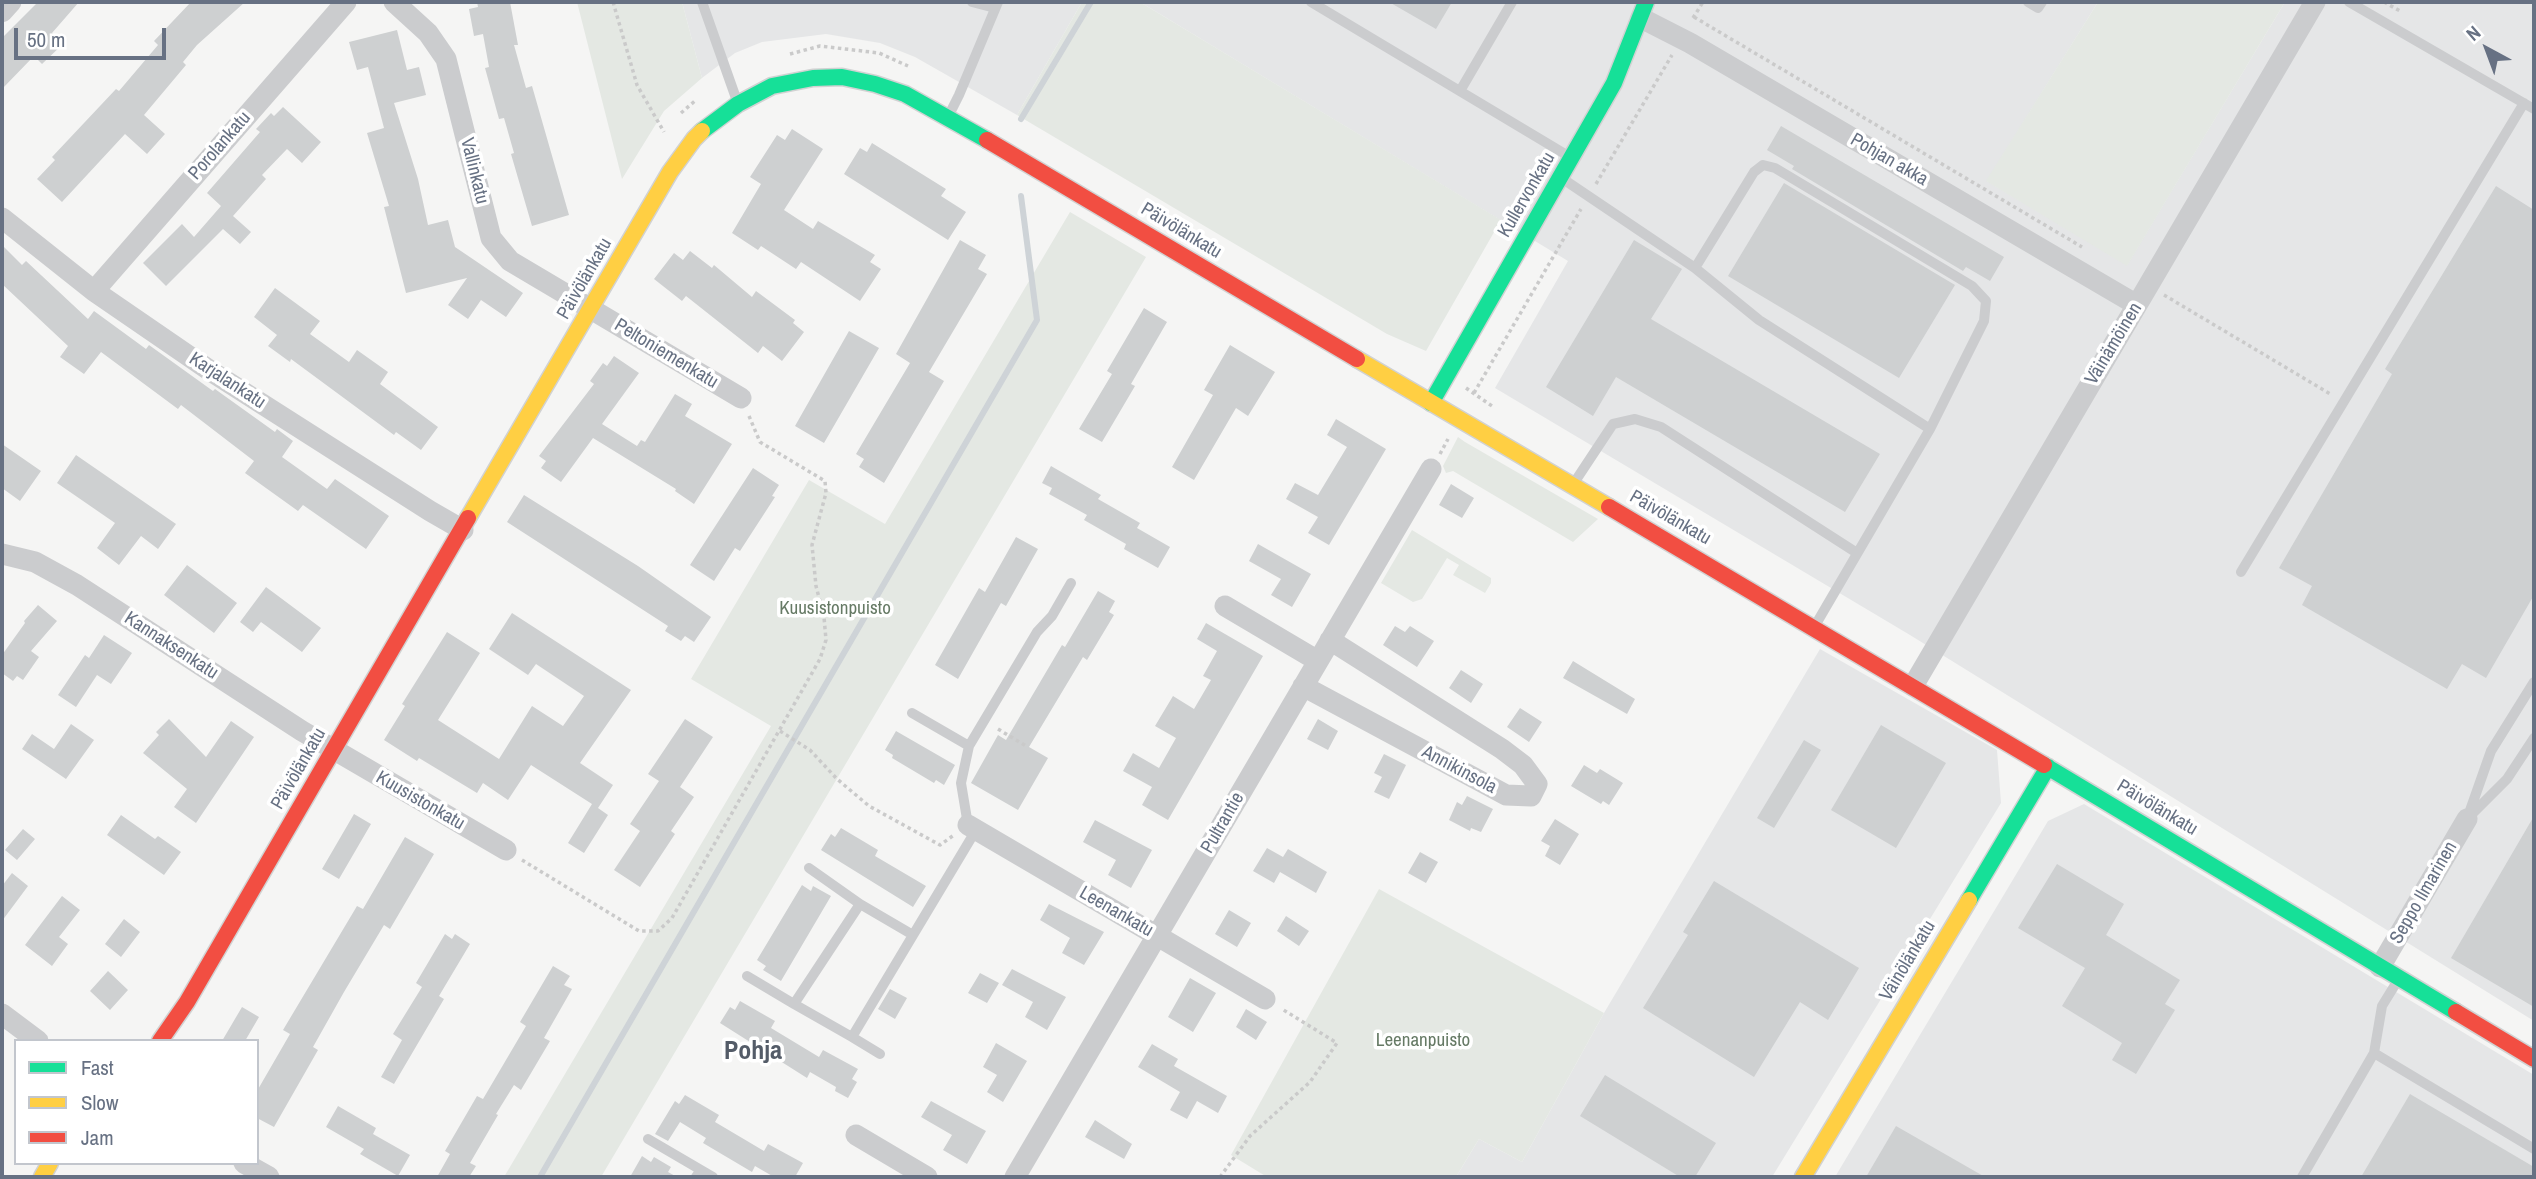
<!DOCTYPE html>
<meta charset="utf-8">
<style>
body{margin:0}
#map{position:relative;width:2536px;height:1179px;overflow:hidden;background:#f5f5f4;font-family:"Archivo Narrow",sans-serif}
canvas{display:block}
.frame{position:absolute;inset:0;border:4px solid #677183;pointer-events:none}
.legend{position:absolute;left:14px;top:1039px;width:245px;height:126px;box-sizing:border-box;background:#fff;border:2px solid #c2c6cd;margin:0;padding:9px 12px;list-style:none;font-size:21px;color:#677183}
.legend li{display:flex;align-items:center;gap:14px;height:35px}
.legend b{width:35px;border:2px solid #c2c6cd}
.north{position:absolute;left:2452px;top:14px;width:70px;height:70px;-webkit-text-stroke:5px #fff;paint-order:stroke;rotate:319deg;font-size:19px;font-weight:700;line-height:28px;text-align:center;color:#677183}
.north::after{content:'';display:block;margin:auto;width:24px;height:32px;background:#677183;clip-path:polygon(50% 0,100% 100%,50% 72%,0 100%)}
.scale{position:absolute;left:14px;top:28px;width:152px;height:32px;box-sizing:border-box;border:4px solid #677183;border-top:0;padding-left:9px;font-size:21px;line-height:24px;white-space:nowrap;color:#677183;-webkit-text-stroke:5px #fff;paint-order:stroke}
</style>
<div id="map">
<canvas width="2536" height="1179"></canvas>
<div class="frame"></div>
<ul class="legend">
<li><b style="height:9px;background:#16e098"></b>Fast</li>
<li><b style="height:9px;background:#ffcf43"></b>Slow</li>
<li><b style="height:9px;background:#f24e42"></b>Jam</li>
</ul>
<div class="north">N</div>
<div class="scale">50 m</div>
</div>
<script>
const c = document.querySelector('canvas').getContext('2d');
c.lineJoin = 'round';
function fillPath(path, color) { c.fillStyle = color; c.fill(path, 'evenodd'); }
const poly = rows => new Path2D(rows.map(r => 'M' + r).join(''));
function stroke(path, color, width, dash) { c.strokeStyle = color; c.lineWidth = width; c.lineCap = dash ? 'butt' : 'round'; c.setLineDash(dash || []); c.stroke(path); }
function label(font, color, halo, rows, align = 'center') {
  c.font = font + ' "Archivo Narrow",sans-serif'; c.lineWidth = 7; c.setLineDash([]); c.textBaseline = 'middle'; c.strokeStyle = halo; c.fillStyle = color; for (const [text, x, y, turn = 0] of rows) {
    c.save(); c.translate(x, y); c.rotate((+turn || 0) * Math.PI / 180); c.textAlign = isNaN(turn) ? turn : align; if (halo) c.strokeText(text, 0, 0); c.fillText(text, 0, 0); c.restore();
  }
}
const built = poly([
 [682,2,1082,2,1017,115,915,57,880,43,826,34,762,42,735,53,702,78],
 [1140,2,2098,2,1987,181,2127,265,2285,2,2534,2,2534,1021,1910,635,1495,388,1568,261],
 [1820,649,1997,750,2001,803,1772,1177,1456,1177,1479,1139,1522,1162,1604,1013],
 [2084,804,2534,1075,2534,1177,1835,1177,2048,821]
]);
const green = poly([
 [577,2,682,2,702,78,664,111,622,179],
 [1082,2,1140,2,1501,220,1426,351,1387,334,1017,115],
 [2098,2,2285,2,2127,266,1986,181],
 [1070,212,1146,257,601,1177,504,1177,771,726,691,679,809,480,885,524],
 [1458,437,1465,442,1598,519,1573,542,1453,471,1446,473,1443,466],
 [1412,530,1491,578,1491,583,1485,593,1453,575,1459,565,1447,558,1422,599,1413,602,1381,583],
 [1379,889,1604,1013,1522,1162,1479,1139,1456,1177,1267,1177,1231,1155]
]);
const stream = poly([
 [1021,119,1091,2],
 [540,1177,1037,320,1021,196]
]);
const building = poly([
 [38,2,79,2,52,33,63,44,42,64,34,56,2,89,2,38],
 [191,2,245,2,197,45,183,62,186,65,144,115,165,134,147,154,125,134,62,202,37,179,55,160,52,157,116,89,119,91,158,45,154,41],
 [477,2,510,2,518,45,514,45,526,88,532,86,569,215,532,226,511,154,514,153,504,118,499,119,485,68,489,67,483,34,474,36,469,9,478,7],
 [1389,2,1452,2,1436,29],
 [397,30,407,70,419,67,426,95,394,103,418,179,428,225,448,220,455,247,523,293,506,317,481,300,468,319,448,305,467,278,406,293,384,207,389,206,367,133,384,128,368,67,357,70,349,42],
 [283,107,321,142,302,163,287,149,262,175,266,179,233,216,251,232,240,244,223,229,166,286,143,263,182,224,194,237,221,206,207,193,260,132,256,129,271,113,274,116],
 [1781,126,2004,257,1990,281,1966,267,1963,271,1792,169,1794,166,1767,150],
 [792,129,823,149,784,210,813,229,818,221,875,255,870,262,881,269,860,301,801,262,796,269,761,246,758,250,732,233,761,184,750,177,777,135,785,140],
 [872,143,946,189,941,196,966,212,948,240,844,174,860,148,867,152],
 [1784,183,1955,285,1899,378,1728,276],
 [2496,186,2534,210,2534,595,2486,678,2462,664,2447,689,2302,605,2312,586,2279,568,2392,374,2385,369],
 [960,240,986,255,978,269,987,274,929,372,944,381,884,483,859,467,864,459,856,454,910,363,896,354],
 [1634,240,1682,269,1651,319,1880,454,1845,512,1616,377,1593,416,1546,387],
 [2,245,22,265,26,261,88,319,94,311,146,349,149,345,213,391,215,389,275,432,277,429,293,441,282,457,327,489,335,479,389,516,366,549,303,505,298,511,245,473,254,461,181,405,178,409,101,352,84,374,60,357,68,346,2,284],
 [690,251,712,268,714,265,752,297,756,291,795,320,793,323,804,332,782,361,763,346,758,353,686,296,682,301,654,279,674,253,683,260],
 [275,288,320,321,310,334,349,362,357,350,388,372,380,384,438,427,421,450,396,432,394,435,291,359,290,362,268,346,277,335,254,317],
 [1144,308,1167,322,1131,384,1135,386,1102,442,1079,429,1112,374,1107,371],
 [849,331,879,348,824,443,795,426],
 [1230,345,1275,372,1248,416,1236,408,1194,480,1172,467,1213,395,1204,390],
 [614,356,639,373,602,424,637,446,641,440,645,442,675,394,692,404,685,416,732,444,694,504,675,491,676,489,593,438,561,482,541,468,546,461,539,456,594,384,590,381,603,363,607,366],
 [1336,419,1386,449,1329,545,1308,533,1318,517,1286,499,1295,483,1318,495,1347,447,1327,435],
 [2,444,41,471,20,501,2,488],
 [76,455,176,524,158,549,141,536,119,565,97,548,115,523,57,483],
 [1051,466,1101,495,1098,499,1140,523,1137,528,1170,547,1158,568,1124,549,1126,544,1084,520,1087,515,1049,494,1052,488,1042,483],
 [753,468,779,485,772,496,775,497,740,551,735,548,714,581,690,565],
 [1451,484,1474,498,1462,518,1439,505],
 [524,495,638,566,711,617,694,642,685,636,681,641,665,631,668,626,507,522],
 [1016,537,1038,549,1006,606,1001,603,958,679,935,665,979,588,985,592],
 [1258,544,1311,574,1292,607,1271,595,1281,579,1249,561],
 [187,565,237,603,214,633,164,595],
 [266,587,321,628,302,652,261,622,253,632,240,622],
 [1098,591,1115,601,1109,612,1114,615,1087,660,1083,657,1029,747,1048,758,1018,810,971,783,998,735,1006,740,1062,645,1065,647],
 [38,605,57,621,31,651,39,657,23,680,17,676,13,681,2,673,2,655,25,623,24,621],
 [512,613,631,690,580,763,613,785,598,808,608,815,584,853,568,843,592,804,531,765,508,800,483,783,477,793,419,758,417,761,384,740,405,706,402,704,447,632,480,653,438,720,499,759,532,706,563,726,584,696,536,664,528,675,489,649],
 [1206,623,1263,656,1168,820,1142,805,1152,787,1123,771,1133,753,1159,768,1176,738,1155,726,1173,696,1194,709,1211,680,1203,676,1217,651,1197,639],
 [1395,626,1405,632,1410,626,1434,641,1417,667,1383,645],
 [104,635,132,653,111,684,97,675,76,707,58,695,85,655,89,658],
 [1573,661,1635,699,1627,714,1563,678],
 [1461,670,1483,684,1471,703,1449,688],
 [1520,708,1542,722,1529,742,1507,727],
 [169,719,206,757,231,721,254,737,196,823,174,807,187,789,143,753,159,735,156,732],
 [685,719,713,737,680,787,694,797,671,831,675,834,640,887,614,870,640,831,630,824,659,781,648,774],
 [1318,719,1338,731,1328,750,1307,739],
 [71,724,94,740,66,779,22,749,32,734,54,749],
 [1881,725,1946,763,1896,848,1831,810],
 [896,731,955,765,944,785,936,780,934,783,892,758,893,755,885,750],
 [1804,740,1821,750,1774,828,1757,818],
 [1384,754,1406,765,1389,799,1374,792,1382,777,1374,773],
 [1584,765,1597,773,1600,769,1623,783,1609,805,1603,801,1601,804,1571,786],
 [1467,796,1493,809,1481,832,1471,828,1470,831,1449,820,1457,802,1462,805],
 [354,814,371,824,339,879,322,869],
 [121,815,155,839,158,836,181,852,164,875,107,835],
 [2534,816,2534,1007,2451,958],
 [1555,819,1579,834,1560,865,1545,856,1550,846,1541,841],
 [1095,820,1152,850,1131,888,1108,875,1116,860,1083,842],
 [841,828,878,850,875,856,926,886,913,907,821,850,831,834,835,837],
 [23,829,35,839,17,860,5,850],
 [405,837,434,854,390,929,384,925,344,992,313,1047,318,1050,274,1127,257,1118,257,1091,290,1034,283,1030,357,906,363,909],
 [1267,848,1283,857,1288,849,1327,872,1316,893,1280,872,1274,883,1253,871],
 [1420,852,1438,862,1426,883,1408,873],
 [2057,864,2124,904,2106,935,2180,980,2165,1004,2175,1010,2136,1074,2112,1060,2122,1043,2062,1006,2085,968,2018,928],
 [12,873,28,886,2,921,2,886],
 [1714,881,1859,968,1828,1020,1800,1002,1754,1077,1643,1008,1688,935,1683,932],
 [802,885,811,891,813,886,831,896,781,981,763,970,766,966,757,960],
 [62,896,80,910,59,937,68,944,52,966,25,945],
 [1049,904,1104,932,1084,965,1062,953,1070,938,1040,920],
 [1229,910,1251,923,1237,947,1215,934],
 [1286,916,1309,931,1299,946,1277,931],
 [124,919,140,932,121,957,105,944],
 [445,934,452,939,455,934,470,944,439,996,444,999,394,1084,381,1077,402,1040,393,1034,422,987,416,983],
 [553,966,570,976,564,985,572,989,544,1038,550,1041,521,1090,514,1085,496,1114,498,1115,470,1163,476,1166,469,1177,437,1177,450,1154,445,1151,477,1096,483,1099,526,1026,520,1022],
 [1012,969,1066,997,1047,1030,1025,1017,1033,1002,1002,985],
 [108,971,128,990,110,1010,90,991],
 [980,973,999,983,987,1003,968,993],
 [1190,978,1216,993,1193,1032,1168,1017],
 [890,989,907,998,895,1019,878,1009],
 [740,1001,775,1021,771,1028,819,1057,823,1050,858,1069,852,1079,857,1082,848,1098,835,1091,836,1087,810,1072,807,1078,720,1023,730,1007,735,1010],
 [242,1007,259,1017,245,1041,222,1041],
 [1246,1009,1267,1022,1256,1040,1236,1027],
 [996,1043,1027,1061,1003,1102,987,1092,997,1075,983,1067],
 [1152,1044,1178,1059,1174,1066,1227,1096,1218,1113,1197,1101,1187,1119,1170,1110,1180,1092,1138,1067],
 [1605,1075,1716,1143,1695,1177,1680,1177,1580,1116],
 [2410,1094,2534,1167,2534,1177,2361,1177],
 [685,1095,719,1115,715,1122,764,1151,768,1144,803,1163,795,1177,774,1177,755,1166,752,1172,703,1143,706,1138,680,1122,668,1141,655,1134,675,1101,679,1104],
 [931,1101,986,1131,967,1164,943,1150,952,1135,921,1117],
 [338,1106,376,1128,373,1134,410,1155,398,1176,360,1154,364,1149,326,1127],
 [1095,1120,1132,1144,1124,1159,1085,1137],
 [1896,1126,1985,1177,1866,1177],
 [642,1156,651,1162,654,1157,671,1167,668,1172,677,1177,630,1177]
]);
const path = poly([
 [613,2,637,85,664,132],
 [2384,2,2400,11],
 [1694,17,2082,247],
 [1693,18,1703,2],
 [790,54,820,46,879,53,908,66],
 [681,113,696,100],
 [1596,184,1672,55],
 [2164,295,2332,395],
 [1466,388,1492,406],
 [1474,393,1581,209],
 [1440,454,1448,439],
 [998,729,1026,746],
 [780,731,810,750,837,779,869,806,940,845,954,835],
 [522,860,639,931,658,931,672,918,820,659,826,640,824,617,816,586,812,545,826,493,825,481,760,442,749,416],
 [1220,1177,1250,1136,1310,1082,1337,1043,1282,1009]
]);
const lane = poly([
 [702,2,737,101],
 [972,2,995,8],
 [1311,2,1570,157],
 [2028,2,2038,8,2042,2],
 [2349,2,2534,109],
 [1460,91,1512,2],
 [949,115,959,95,998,2],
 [1563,179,1695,268,1759,320,1930,429],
 [1695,268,1754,172,1763,165,1775,168,1972,286,1986,301,1984,321,1930,429,1816,624],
 [1574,483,1613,424,1635,419,1661,427,1857,553],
 [2241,572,2524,103],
 [912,713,969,746],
 [2471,815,2507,779,2534,738],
 [2467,819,2491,751,2534,682],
 [968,825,961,783,969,746,1037,632,1052,616,1071,583],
 [809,868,860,904],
 [913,935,860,904,794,1004,852,1037,976,830],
 [747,976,794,1004],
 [2398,980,2382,1006,2374,1053,2534,1149],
 [852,1037,880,1054],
 [648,1139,701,1170],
 [696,1177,701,1170,713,1177],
 [2302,1177,2374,1053]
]);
const street = poly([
 [394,2,428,33,446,59,491,238,510,261,741,398],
 [2,12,11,2],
 [1641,18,1690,43,2137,305],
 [2,218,94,291,212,372,430,511,463,530],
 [94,291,346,2],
 [2,554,35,562,77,585,302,731,506,850],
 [1225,606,1318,661],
 [1303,686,1506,795,1531,796,1537,784,1523,765,1502,749,1330,640],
 [1913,686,2315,2],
 [968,825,1265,999],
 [2380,967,2467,819],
 [2,1014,38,1041],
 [856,1135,927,1177],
 [244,1163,269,1177],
 [1015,1177,1431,469]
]);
const fast = poly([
 [702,131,738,104,772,86,813,78,842,77,875,84,905,94,987,140],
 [1431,403,1614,83,1646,2],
 [2044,765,2456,1012],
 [1969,900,2048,767]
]);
const slow = poly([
 [1357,359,1609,507],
 [468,518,670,172,694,139,702,131],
 [42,1177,50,1163],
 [1803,1177,1969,900]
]);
const jam = poly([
 [987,140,1357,359],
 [1609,507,2044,765],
 [2456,1012,2534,1059],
 [160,1041,187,1002,468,518]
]);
const streetNames = [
 ["Porolankatu",220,146,-49],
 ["Pohjan akka",1889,160,30],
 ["Vallinkatu",474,171,76],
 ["Kullervonkatu",1527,195,-60],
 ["Päivölänkatu",1181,231,31],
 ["Päivölänkatu",585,279,-60],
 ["Väinämöinen",2114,344,-59],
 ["Peltoniemenkatu",666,354,31],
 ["Karjalankatu",227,381,33],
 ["Päivölänkatu",1670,518,30],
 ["Kannaksenkatu",171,646,33],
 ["Päivölänkatu",299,769,-60],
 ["Annikinsola",1459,770,28],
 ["Kuusistonkatu",420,801,30],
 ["Päivölänkatu",2157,808,31],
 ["Pultrantie",1223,823,-60],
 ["Seppo Ilmarinen",2424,893,-60],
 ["Leenankatu",1116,912,30],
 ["Väinölänkatu",1908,961,-59]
];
const parkNames = [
 ["Kuusistonpuisto",835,609],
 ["Leenanpuisto",1423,1041]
];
const districtNames = [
 ["Pohja",753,1052]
];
fillPath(built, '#e5e6e7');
fillPath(green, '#e4e8e3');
stroke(stream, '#ced3d7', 6);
fillPath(building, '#ced0d1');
stroke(fast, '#d1d2d2', 19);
stroke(slow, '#d1d2d2', 19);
stroke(jam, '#d1d2d2', 19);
stroke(path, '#cacaca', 3.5, [3.5, 3.5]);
stroke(lane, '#cbccce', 10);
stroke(street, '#cbccce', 21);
stroke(fast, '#16e098', 16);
stroke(slow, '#ffcf43', 16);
stroke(jam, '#f24e42', 16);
label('19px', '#677183', '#fff', streetNames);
label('19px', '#667a65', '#fff', parkNames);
label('bold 26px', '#545c68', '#fff', districtNames);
</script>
